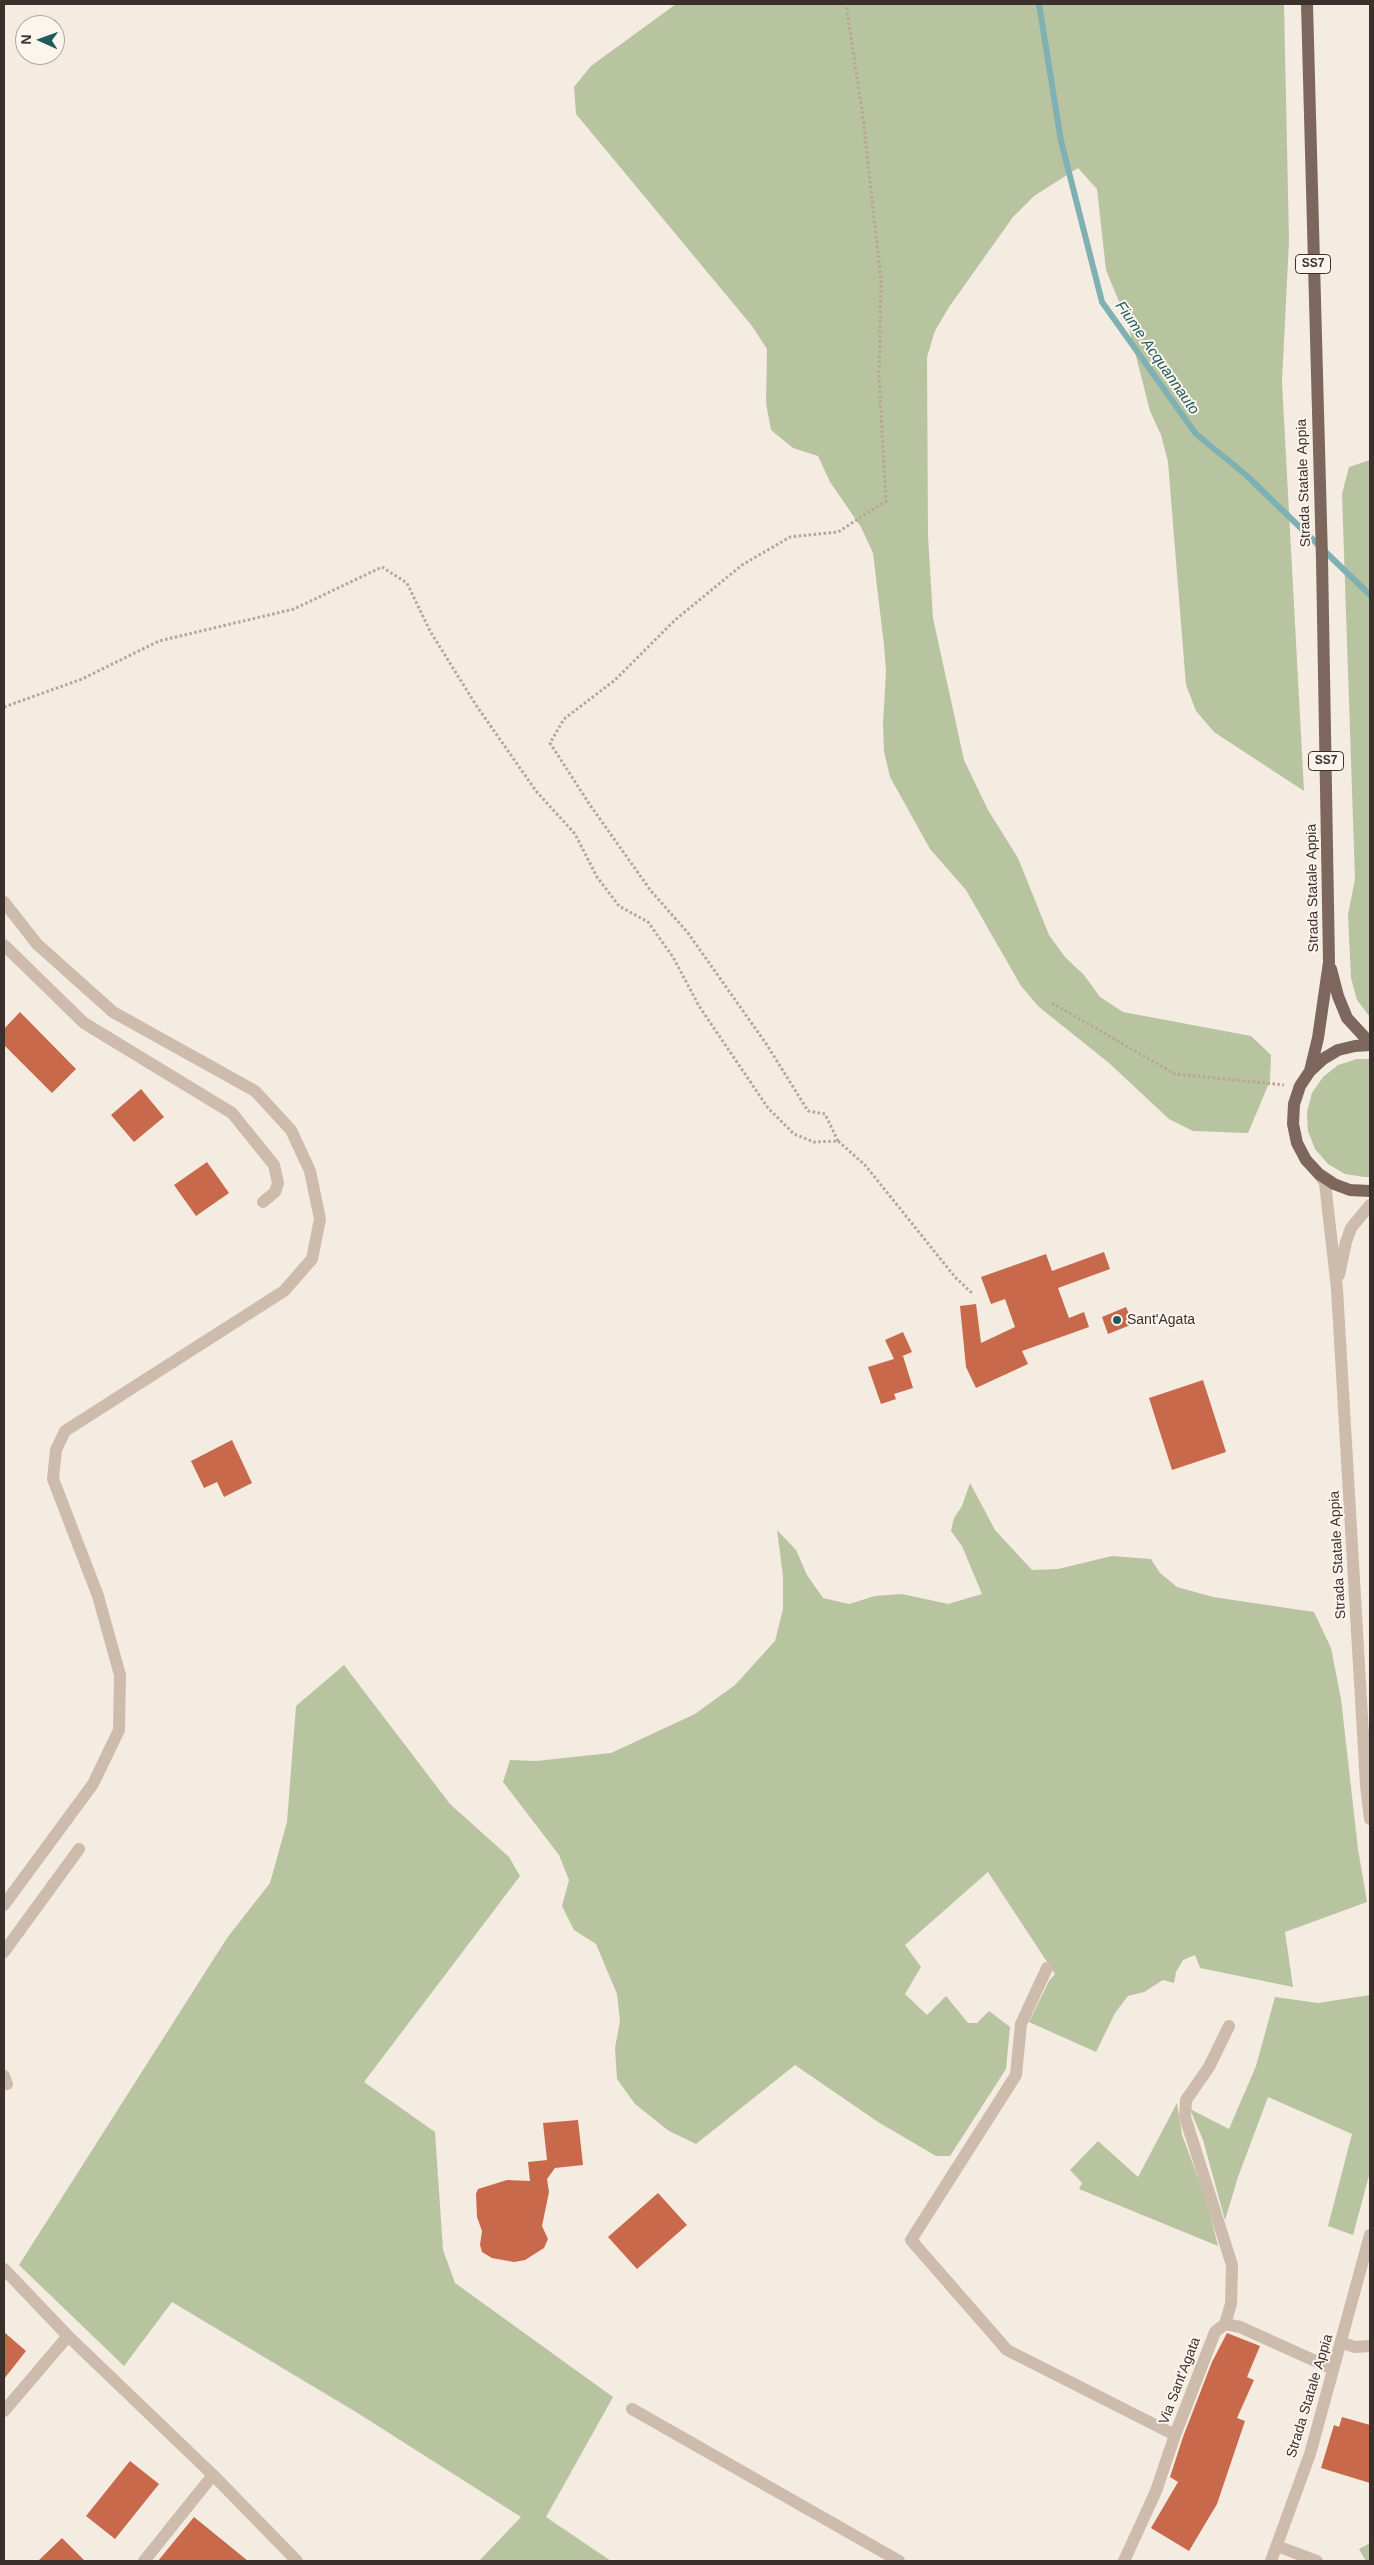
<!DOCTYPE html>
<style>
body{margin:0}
#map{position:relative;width:1374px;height:2565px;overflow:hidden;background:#f4ebe1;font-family:Helvetica,sans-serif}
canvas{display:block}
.frame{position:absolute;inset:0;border:5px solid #3b302b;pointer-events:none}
.north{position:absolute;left:15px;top:15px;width:50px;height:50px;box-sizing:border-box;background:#fbf5ee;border:1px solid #aea6a0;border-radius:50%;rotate:272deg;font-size:14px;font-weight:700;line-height:20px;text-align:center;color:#3b302b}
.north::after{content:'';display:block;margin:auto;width:18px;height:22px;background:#1f5a5e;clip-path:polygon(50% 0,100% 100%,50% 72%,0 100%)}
</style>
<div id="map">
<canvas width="1374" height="2565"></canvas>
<div class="frame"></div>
<div class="north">N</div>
</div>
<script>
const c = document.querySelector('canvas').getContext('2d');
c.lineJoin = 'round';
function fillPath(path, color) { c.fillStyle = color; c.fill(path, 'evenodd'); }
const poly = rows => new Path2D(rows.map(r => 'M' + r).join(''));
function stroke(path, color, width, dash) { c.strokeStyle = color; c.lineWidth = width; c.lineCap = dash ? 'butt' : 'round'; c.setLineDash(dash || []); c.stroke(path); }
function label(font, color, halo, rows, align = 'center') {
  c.font = font + ' Helvetica,sans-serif'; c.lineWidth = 4; c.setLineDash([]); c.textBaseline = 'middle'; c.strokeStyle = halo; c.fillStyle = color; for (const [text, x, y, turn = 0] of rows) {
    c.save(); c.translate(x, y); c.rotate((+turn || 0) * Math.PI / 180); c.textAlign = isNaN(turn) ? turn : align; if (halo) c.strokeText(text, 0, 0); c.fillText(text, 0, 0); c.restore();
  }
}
const green = poly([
 [676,4,1284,4,1289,241,1282,382,1304,791,1214,732,1196,711,1186,685,1168,462,1161,435,1150,411,1127,321,1106,270,1097,189,1078,168,1034,196,1013,217,949,307,935,331,927,357,928,536,933,618,964,760,988,810,1018,858,1049,935,1065,957,1084,975,1100,997,1123,1012,1251,1036,1271,1055,1270,1081,1248,1133,1193,1131,1169,1119,1109,1063,1039,1007,1021,986,966,890,930,849,890,777,884,751,883,724,886,671,884,645,873,553,861,527,830,482,818,456,793,448,771,430,766,403,767,349,752,326,576,114,574,87,591,66],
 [1370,460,1370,1017,1357,1000,1351,978,1348,915,1355,879,1342,494,1349,467],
 [1357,1059,1370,1059,1370,1177,1364,1177,1345,1174,1328,1164,1315,1149,1308,1131,1307,1112,1312,1093,1323,1077,1338,1065],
 [970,1483,995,1530,1032,1570,1058,1569,1112,1556,1151,1559,1160,1573,1177,1587,1213,1597,1314,1612,1331,1648,1341,1699,1358,1849,1367,1902,1285,1932,1293,1987,1200,1968,1195,1955,1183,1960,1176,1972,1174,1983,1163,1980,1144,1992,1128,1996,1115,2013,1096,2052,1029,2022,1049,1981,1055,1974,988,1872,905,1945,921,1967,905,1994,927,2015,946,1996,968,2023,977,2023,989,2011,1010,2027,1006,2069,950,2156,936,2156,878,2122,795,2065,696,2144,669,2131,635,2104,617,2079,615,2048,620,2021,617,1994,596,1944,574,1930,562,1906,569,1880,559,1855,503,1782,510,1760,536,1761,611,1753,695,1714,735,1685,775,1641,783,1609,783,1576,777,1530,796,1550,807,1575,823,1598,849,1604,875,1596,902,1594,948,1604,982,1594,962,1546,951,1531,954,1518,962,1506],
 [344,1665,450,1804,509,1857,520,1876,364,2082,435,2132,443,2250,455,2283,613,2397,546,2517,611,2561,479,2561,521,2517,356,2412,172,2302,124,2366,19,2265,227,1938,270,1883,287,1822,296,1706],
 [1370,1995,1370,2172,1353,2235,1328,2226,1352,2134,1268,2097,1238,2177,1225,2220,1203,2140,1190,2109,1229,2129,1256,2066,1275,1997,1318,2003],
 [1177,2103,1182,2135,1206,2199,1218,2246,1079,2189,1082,2183,1070,2170,1098,2141,1138,2177],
 [1370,2543,1370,2561,1366,2561,1359,2549]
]);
const stream = poly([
 [1039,4,1061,141,1102,302,1196,434,1246,475,1370,595]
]);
const building = poly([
 [20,1012,76,1069,52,1093,4,1045,4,1029],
 [141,1089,164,1117,134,1142,111,1115],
 [207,1162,229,1193,196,1216,174,1185],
 [1104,1252,1110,1269,1058,1288,1069,1318,1084,1312,1089,1327,1022,1351,1028,1364,976,1388,966,1367,960,1306,976,1304,981,1343,1015,1327,1005,1299,991,1304,981,1277,1046,1254,1052,1271],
 [1126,1307,1133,1324,1108,1334,1102,1317],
 [903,1332,912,1352,900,1357,903,1356,913,1388,894,1394,896,1399,881,1404,868,1367,894,1359,885,1340],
 [1203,1380,1226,1452,1172,1470,1149,1398],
 [232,1440,252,1483,224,1497,217,1482,204,1488,191,1461],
 [578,2120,583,2165,555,2168,547,2179,549,2192,542,2226,548,2239,544,2248,525,2260,514,2262,492,2258,482,2252,480,2245,482,2231,477,2217,476,2194,478,2189,507,2180,530,2181,528,2162,547,2160,543,2123],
 [658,2193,687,2225,637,2269,608,2237],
 [4,2332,26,2351,4,2379],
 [1227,2333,1260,2346,1247,2377,1254,2380,1237,2418,1245,2421,1217,2504,1189,2551,1151,2528,1178,2482,1170,2477,1183,2437,1212,2362],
 [1342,2417,1370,2425,1370,2483,1321,2468,1334,2425,1339,2427],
 [130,2461,159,2484,115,2539,86,2516],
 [194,2517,248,2561,158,2561],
 [62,2538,85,2561,38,2561]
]);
const path = poly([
 [4,707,82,679,159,641,294,609,382,567,407,583,430,631,476,705,536,791,575,834,597,877,619,906,648,922,673,957,699,1006,768,1108,794,1134,814,1142,838,1141,865,1165,955,1277,972,1293],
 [1052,1003,1175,1074,1284,1085],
 [838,1141,825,1114,808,1111,767,1045,688,933,651,891,590,805,550,743,564,719,615,680,675,620,742,565,790,537,838,532,886,501,879,377,881,282,863,117,846,4]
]);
const minor = poly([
 [4,902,37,944,113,1012,255,1091,291,1130,310,1171,320,1219,312,1259,284,1291,65,1431,56,1450,53,1479,98,1596,120,1675,119,1730,93,1784,4,1905],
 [4,945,84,1023,232,1113,274,1165,278,1183,275,1192,263,1202],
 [1319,1174,1325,1183,1337,1289,1366,1785,1370,1819],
 [1339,1275,1346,1242,1351,1228,1370,1205],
 [4,1952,79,1849],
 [1047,1968,1021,2024,1016,2075,911,2240,1007,2350,1175,2435],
 [4,2076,7,2084],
 [4,2269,68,2336,213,2475,297,2561],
 [1225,2324,1231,2304,1232,2265,1185,2117,1186,2100,1209,2067,1229,2026],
 [1342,2343,1355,2347,1370,2346],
 [632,2409,899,2561],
 [4,2411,68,2336],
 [1277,2546,1317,2561],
 [144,2561,213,2475],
 [1124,2561,1156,2491,1175,2435,1215,2332,1225,2324,1240,2327,1333,2369],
 [1271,2561,1310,2454,1370,2235]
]);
const major = poly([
 [1307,4,1322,559,1329,962,1318,1038,1310,1071],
 [1331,969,1338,996,1347,1018,1370,1043],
 [1370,1045,1355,1046,1338,1050,1323,1059,1310,1071,1300,1086,1294,1104,1293,1124,1297,1143,1306,1160,1319,1174,1334,1184,1350,1190,1370,1191]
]);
const markers = [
 [1117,1320,5,"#1f5a5e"]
];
const shields = [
 [1313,264,35],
 [1326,761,35]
];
const shieldNames = [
 ["SS7",1313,264],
 ["SS7",1326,761]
];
const streetNames = [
 ["Strada Statale Appia",1304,483,-92],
 ["Strada Statale Appia",1313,888,-91],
 ["Strada Statale Appia",1338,1555,-93],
 ["Via Sant'Agata",1180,2381,-69],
 ["Strada Statale Appia",1310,2396,-73]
];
const poiNames = [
 ["Sant'Agata",1127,1320]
];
const waterNames = [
 ["Fiume Acquannauto",1157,358,55]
];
fillPath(green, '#b8c4a0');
stroke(stream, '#7fb0b2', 6);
fillPath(building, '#c8694b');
stroke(path, '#b9a596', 3, [2.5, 2.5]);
stroke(minor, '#cdbbac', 12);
stroke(major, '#7d675c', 12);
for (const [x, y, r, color] of markers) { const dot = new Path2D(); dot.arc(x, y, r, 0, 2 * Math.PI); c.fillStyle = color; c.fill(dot); stroke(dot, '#fbf5ee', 2); }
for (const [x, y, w] of shields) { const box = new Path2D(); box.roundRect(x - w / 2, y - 9.5, w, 19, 4); c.fillStyle = '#fbf5ee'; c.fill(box); stroke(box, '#3b302b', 1); }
label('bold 12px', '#3b302b', null, shieldNames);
label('14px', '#3b302b', '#fbf5ee', streetNames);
label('14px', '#3b302b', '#fbf5ee', poiNames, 'left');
label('italic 15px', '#1f5a5e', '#fbf5ee', waterNames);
</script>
